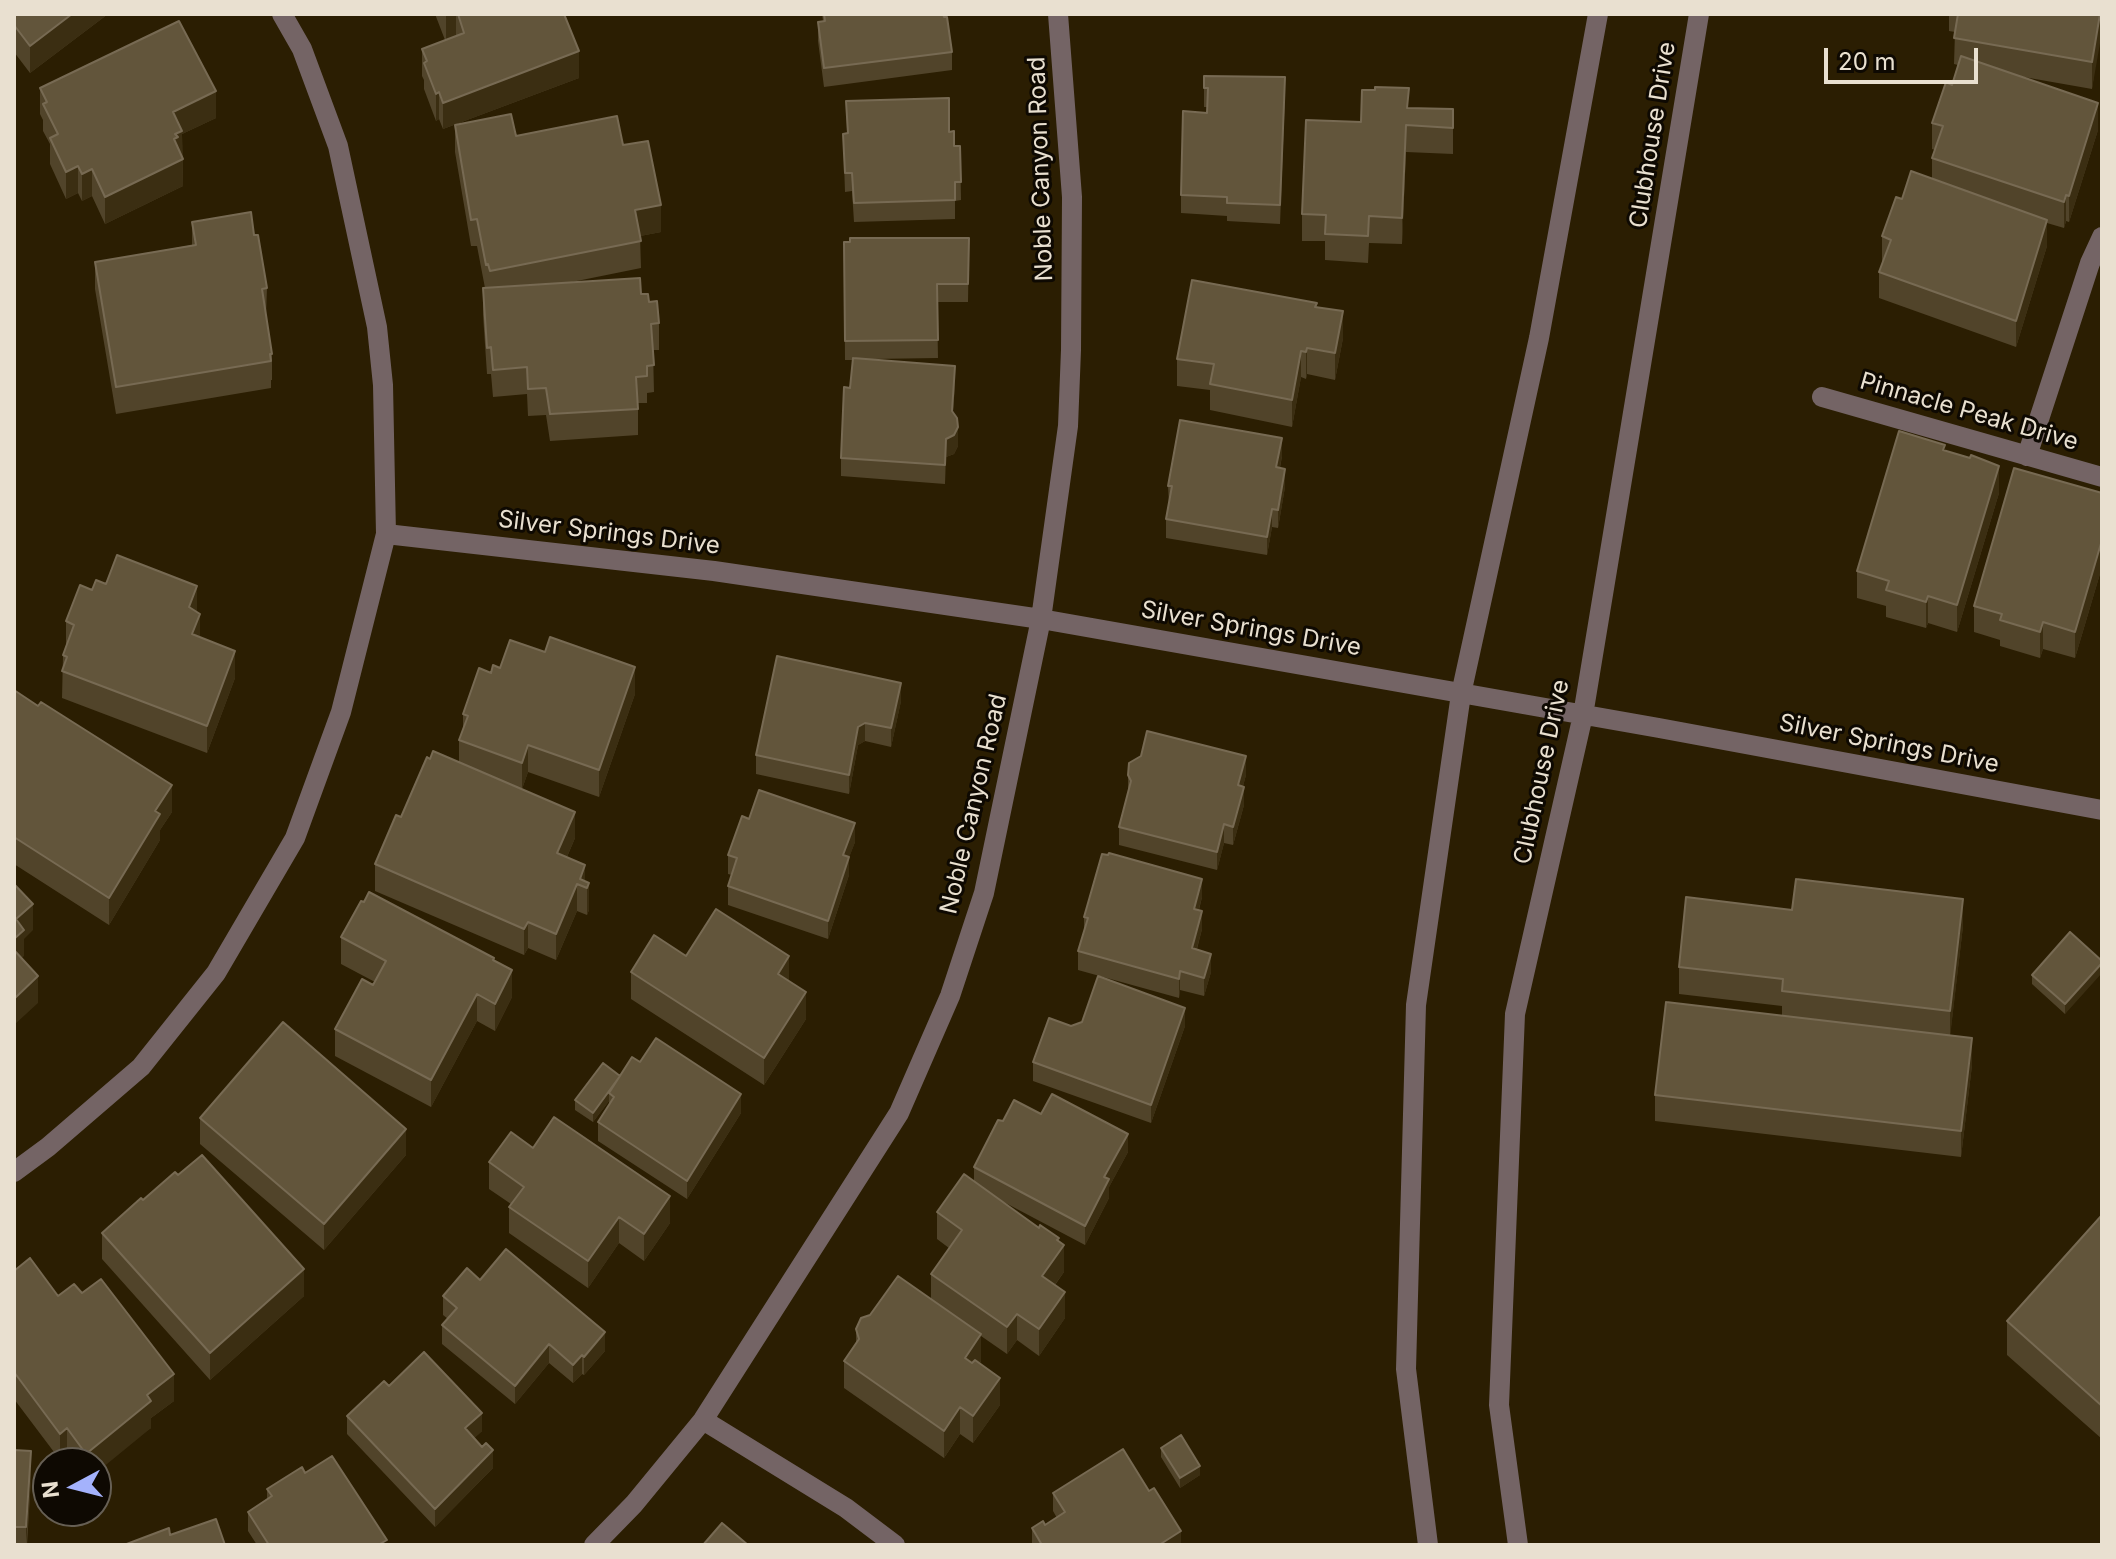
<!DOCTYPE html>
<style>
body{margin:0}
#map{position:relative;width:2116px;height:1559px;overflow:hidden;background:#2b1e02;font-family:Inter,sans-serif}
canvas{display:block}
.frame{position:absolute;inset:0;border:16px solid #e9e0d0;pointer-events:none}
.north{position:absolute;left:32px;top:1447px;width:80px;height:80px;box-sizing:border-box;background:#0e0902;border:2px solid #665f54;border-radius:50%;rotate:263deg;font-size:22px;font-weight:700;line-height:32px;text-align:center;color:#e9e0d0}
.north::after{content:'';display:block;margin:auto;width:28px;height:36px;background:#a4b2fc;clip-path:polygon(50% 0,100% 100%,50% 72%,0 100%)}
.scale{position:absolute;left:1824px;top:48px;width:154px;height:36px;box-sizing:border-box;border:4px solid #e9e0d0;border-top:0;padding-left:10px;font-size:24px;line-height:28px;white-space:nowrap;color:#e9e0d0;-webkit-text-stroke:6px #0e0902;paint-order:stroke}
</style>
<div id="map">
<canvas width="2116" height="1559"></canvas>
<div class="frame"></div>
<div class="north">N</div>
<div class="scale">20 m</div>
</div>
<script>
const c = document.querySelector('canvas').getContext('2d');
c.lineJoin = 'round';
const poly = rows => new Path2D(rows.map(r => 'M' + r).join(''));
function stroke(path, color, width, dash) { c.strokeStyle = color; c.lineWidth = width; c.lineCap = dash ? 'butt' : 'round'; c.setLineDash(dash || []); c.stroke(path); }
function fillPath(path, color) { c.fillStyle = color; c.fill(path, 'evenodd'); }
function label(font, color, halo, rows, align = 'center') {
  c.font = font + ' Inter,sans-serif'; c.lineWidth = 6; c.setLineDash([]); c.textBaseline = 'middle'; c.strokeStyle = halo; c.fillStyle = color; for (const [text, x, y, turn = 0] of rows) {
    c.save(); c.translate(x, y); c.rotate((+turn || 0) * Math.PI / 180); c.textAlign = isNaN(turn) ? turn : align; if (halo) c.strokeText(text, 0, 0); c.fillText(text, 0, 0); c.restore();
  }
}
const minor = poly([
 [1822,397,2102,477],
 [2027,456,2090,263,2102,237],
 [386,534,714,571,1041,619,1659,728,2102,810],
 [14,1172,48,1147,141,1067,216,973,295,838,341,712,386,534,383,385,377,327,338,146,302,49,282,14],
 [703,1420,846,1508,895,1545],
 [594,1545,634,1504,703,1420,899,1113,950,996,984,893,1041,619,1068,426,1071,350,1072,197,1058,14],
 [1428,1545,1406,1369,1416,1005,1461,694,1539,338,1598,14],
 [1518,1545,1499,1405,1515,1014,1583,715,1699,14]
]);
const wall = poly([
 [14,14,108,14,30,73,14,52],
 [435,14,564,14,579,78,443,129,439,119,436,121,424,89,424,80,422,76,422,49,445,40],
 [822,14,943,14,952,52,952,70,824,87,818,41,818,22,823,21],
 [1949,14,2102,14,2092,89,2018,76,2098,130,2069,222,2066,221,2064,228,2047,223,2047,246,2016,347,1879,298,1879,272,1882,263,1882,236,1902,199,1932,179,1932,158,1935,150,1932,149,1932,123,1952,85,1958,65,1954,64,1955,32,1949,31],
 [1204,76,1285,95,1280,224,1227,221,1227,216,1181,213,1181,195,1207,113,1207,107,1204,107],
 [40,88,216,118,182,134,183,186,105,224,92,196,82,201,78,193,66,199,50,164,50,144,43,131,43,120,40,114],
 [846,101,949,132,954,146,960,146,961,200,955,201,955,219,854,222,852,191,845,192,843,134,847,133],
 [1409,108,1453,109,1453,154,1406,152,1402,244,1369,243,1368,263,1325,260,1325,241,1302,241,1302,214,1361,122],
 [455,125,516,136,623,145,661,232,640,236,641,268,567,283,641,294,649,302,659,323,659,350,653,350,654,392,647,393,647,403,638,403,638,435,550,441,546,415,528,416,527,394,493,397,491,374,487,374,483,315,483,288,485,288,477,246,471,246,455,152],
 [192,222,254,235,267,288,266,315,272,354,272,380,271,380,271,388,116,414,95,289,95,262,192,245],
 [969,238,968,302,937,302,938,358,873,359,955,384,953,412,958,446,954,454,946,457,945,484,841,476,841,458,850,388,853,360,845,360,844,242],
 [1317,307,1343,338,1335,380,1307,374,1306,379,1301,377,1292,427,1210,410,1210,390,1177,386,1177,359],
 [1945,451,1999,493,1957,632,1928,623,1926,628,1886,617,1886,606,1857,598,1857,571],
 [1282,456,1280,468,1285,487,1278,528,1272,527,1267,555,1166,538,1166,519,1169,504,1168,486],
 [2102,493,2102,567,2075,658,2043,649,2040,658,2000,646,2000,640,1974,632,1974,606],
 [106,584,197,613,200,637,235,678,207,753,62,698,63,655,66,646,66,621,92,590],
 [500,668,635,694,599,797,528,772,522,789,575,838,567,857,585,881,589,883,589,910,587,915,577,911,556,960,528,948,524,955,375,891,375,864,401,817,430,759,459,762,459,740,463,728,463,714,491,673],
 [14,690,172,812,160,830,160,840,109,925,14,864],
 [901,701,891,747,865,741,858,745,849,794,756,774,756,755],
 [1128,775,1246,775,1243,786,1244,805,1233,845,1224,843,1217,870,1119,845,1119,827,1128,794],
 [749,819,855,842,849,857,849,875,828,939,728,905,728,886,732,875,728,874,728,855],
 [1202,897,1199,910,1202,929,1197,949,1211,972,1204,996,1180,990,1179,998,1078,970,1078,951,1084,933,1084,917],
 [1792,910,1963,926,1950,1035,1972,1065,1961,1157,1655,1121,1655,1095,1782,1016,1782,1006,1679,994,1679,967],
 [341,937,494,961,512,997,495,1031,477,1021,431,1107,335,1056,335,1029,375,982,341,964],
 [686,956,789,982,806,1019,764,1085,631,999,631,972],
 [2102,961,2065,1014,2032,984,2032,975],
 [1082,1022,1185,1026,1151,1123,1033,1081,1033,1062,1071,1026],
 [640,1062,741,1113,687,1199,598,1141,598,1122,609,1105,609,1101,593,1122,575,1110,575,1100,620,1076],
 [1041,1114,1128,1152,1109,1187,1109,1198,1085,1245,998,1199,1059,1241,1064,1272,1055,1285,1065,1318,1039,1356,1017,1340,1007,1354,981,1336,981,1361,980,1363,1000,1405,973,1443,960,1434,944,1458,844,1388,844,1361,856,1343,856,1329,931,1299,931,1274,949,1248,937,1239,937,1212,974,1182,974,1167,1003,1121],
 [200,1118,406,1155,324,1250,200,1144],
 [533,1148,670,1223,644,1261,619,1243,588,1288,509,1233,509,1207,511,1204,489,1189,489,1162],
 [2102,1215,2102,1439,2007,1355,2007,1321],
 [102,1233,304,1296,210,1380,102,1259],
 [14,1271,58,1296,174,1401,151,1418,151,1428,96,1463,73,1463,67,1455,60,1460,14,1399],
 [480,1280,605,1351,584,1375,582,1374,573,1383,549,1363,515,1404,442,1344,442,1325,448,1319,443,1315,443,1296],
 [389,1386,482,1431,474,1438,493,1468,435,1527,347,1434,347,1416],
 [1161,1448,1200,1475,1180,1488,1161,1457],
 [14,1450,31,1478,27,1545,14,1545],
 [305,1473,387,1545,257,1545,248,1531,248,1512,267,1499,267,1489],
 [1053,1493,1181,1545,1032,1545,1032,1528,1045,1525,1057,1518,1053,1511]
]);
const shadedWall = poly([
 [72,14,108,14,30,73,30,46],
 [447,14,456,14,456,37,446,41,446,15],
 [2100,14,2102,14,2102,32,2092,89,2092,62],
 [579,51,579,78,443,129,443,103],
 [216,91,216,118,182,134,183,186,105,224,105,197,173,112],
 [439,92,439,119,436,121,436,94],
 [2098,103,2098,130,2069,222,2069,196],
 [1406,125,1406,152,1402,244,1402,218],
 [78,166,78,193,66,199,66,172],
 [92,169,92,196,82,201,82,174],
 [2066,195,2066,221,2064,228,2064,202],
 [661,205,661,232,635,237,635,210],
 [2047,220,2047,246,2016,347,2016,321],
 [1343,311,1343,338,1335,380,1335,353],
 [1307,348,1307,374,1306,379,1306,352],
 [1301,351,1301,377,1292,427,1292,400],
 [955,366,955,384,952,429,952,411],
 [958,427,958,446,954,454,946,457,945,484,946,439],
 [1282,438,1282,456,1276,486,1276,467],
 [1999,466,1999,493,1957,632,1957,605],
 [1285,469,1285,487,1278,528,1278,510],
 [1272,509,1272,527,1267,555,1267,537],
 [2102,540,2102,567,2075,658,2075,632],
 [197,586,197,613,189,607],
 [1928,596,1928,623,1926,628,1926,602],
 [200,614,200,641,192,634],
 [2043,622,2043,649,2040,658,2040,632],
 [235,651,235,678,207,753,207,726],
 [635,667,635,694,599,797,599,770],
 [901,683,901,701,891,747,891,728],
 [865,723,865,741,858,745,849,794,849,775,858,727],
 [528,745,528,772,522,789,522,763],
 [1246,756,1246,775,1238,804,1238,785],
 [172,785,172,812,160,830,160,840,109,925,109,898,155,811],
 [1244,787,1244,805,1233,845,1233,827],
 [575,812,575,838,557,880,557,853],
 [855,823,855,842,843,874,843,855],
 [1224,824,1224,843,1217,870,1217,852],
 [849,857,849,875,828,939,828,921],
 [585,865,585,888,580,879],
 [1202,879,1202,897,1194,927,1194,909],
 [589,883,589,910,587,915,587,888],
 [577,884,577,911,556,960,556,934],
 [1963,899,1963,926,1950,1038,1950,1011],
 [33,904,33,930,24,939,24,956,14,965,14,939,16,919],
 [1202,911,1202,929,1192,966,1192,948],
 [528,922,528,948,524,955,524,929],
 [1211,954,1211,972,1204,996,1204,978],
 [789,956,789,983,778,974],
 [2102,963,2102,973,2065,1014,2065,1004],
 [512,970,512,997,495,1031,495,1004],
 [1180,971,1180,990,1179,998,1179,979],
 [38,976,38,1003,14,1025,14,999],
 [806,992,806,1019,764,1085,764,1058],
 [477,994,477,1021,431,1107,431,1080],
 [1185,1008,1185,1026,1151,1123,1151,1105],
 [1972,1038,1972,1065,1961,1157,1961,1131],
 [621,1077,609,1093,609,1101,593,1122,593,1113],
 [741,1094,741,1113,687,1199,687,1181],
 [406,1129,406,1155,324,1250,324,1224],
 [1128,1134,1128,1152,1109,1187,1109,1198,1085,1245,1085,1226,1104,1177],
 [670,1196,670,1223,644,1261,644,1234],
 [619,1217,619,1243,588,1288,588,1261],
 [1059,1238,1059,1253,1064,1245,1064,1272,1042,1302,1042,1276],
 [304,1269,304,1296,210,1380,210,1353],
 [1065,1292,1065,1318,1039,1356,1039,1329],
 [1017,1314,1017,1340,1007,1354,1007,1327],
 [605,1332,605,1351,584,1375,584,1357],
 [981,1334,981,1361,965,1385,965,1358],
 [549,1344,549,1363,515,1404,515,1386],
 [582,1355,582,1374,573,1383,573,1365],
 [174,1374,174,1401,151,1418,151,1428,96,1473,96,1463,86,1463,86,1454,147,1395],
 [1000,1378,1000,1405,973,1443,973,1416],
 [960,1407,960,1434,944,1458,944,1431],
 [482,1413,482,1431,465,1447,465,1428],
 [67,1428,67,1455,60,1460,60,1434],
 [493,1450,493,1468,435,1527,435,1509],
 [31,1451,31,1478,26,1545,26,1527],
 [1200,1466,1200,1475,1180,1488,1180,1478],
 [1181,1531,1181,1545,1159,1545]
]);
const building = poly([
 [14,14,72,14,30,46,14,25,14,14],
 [458,14,564,14,579,51,443,103,439,92,436,94,424,63,427,61,422,49,464,33,458,14],
 [824,14,943,14,944,17,947,17,952,52,824,68,818,22,825,21,824,14],
 [1958,14,2100,14,2092,62,1954,38,1958,14],
 [179,21,216,91,173,112,182,131,175,134,178,137,174,139,183,159,105,197,92,169,82,174,78,166,66,172,50,138,58,134,43,104,47,102,40,88,179,21],
 [1961,56,2098,103,2069,196,2066,195,2064,202,1932,158,1943,126,1932,123,1946,82,1952,85,1961,56],
 [1204,76,1285,77,1280,205,1227,203,1227,197,1181,195,1183,111,1207,113,1208,88,1204,88,1204,76],
 [1375,87,1409,88,1407,108,1453,109,1453,128,1406,125,1402,218,1369,216,1368,236,1325,234,1326,215,1302,214,1306,120,1361,122,1362,90,1375,90,1375,87],
 [949,98,949,132,954,131,954,146,960,146,961,182,955,182,955,200,854,203,852,173,845,173,843,134,848,133,846,101,949,98],
 [511,114,516,136,617,116,623,145,648,141,661,205,635,210,641,241,490,271,488,264,486,265,477,219,471,220,455,125,511,114],
 [1911,171,2047,220,2016,321,1879,272,1891,240,1882,236,1896,197,1902,199,1911,171],
 [251,212,254,235,258,235,267,288,262,289,272,354,270,354,271,361,116,387,95,262,196,245,192,222,251,212],
 [850,238,969,238,968,284,937,284,938,340,845,341,844,242,850,242,850,238],
 [640,278,641,294,648,294,649,302,657,301,659,323,651,324,654,365,647,366,647,376,636,377,638,409,550,414,546,388,528,389,527,367,493,370,491,347,487,348,483,288,640,278],
 [1192,280,1317,303,1315,307,1343,311,1335,353,1307,348,1306,352,1301,351,1292,400,1210,384,1214,364,1177,359,1192,280],
 [853,358,955,366,952,411,957,418,958,427,954,435,946,439,945,465,841,458,844,387,850,388,853,358],
 [1180,420,1282,438,1276,467,1285,469,1278,510,1272,509,1267,537,1166,519,1172,486,1168,486,1180,420],
 [1899,431,1945,445,1943,450,1970,458,1971,455,1999,466,1957,605,1928,596,1926,602,1886,590,1889,581,1857,571,1899,431],
 [2014,468,2102,493,2102,540,2075,632,2043,622,2040,632,2000,620,2002,614,1974,606,2014,468],
 [117,555,197,586,189,607,200,614,192,634,235,651,207,726,62,671,67,657,63,655,74,625,66,621,80,585,92,590,96,580,106,584,117,555],
 [550,637,635,667,599,770,528,745,522,763,459,740,468,716,463,714,479,668,491,673,493,665,500,668,510,640,545,652,550,637],
 [777,656,901,683,891,728,865,723,858,727,849,775,756,755,777,656],
 [14,690,38,706,41,702,172,785,155,811,160,814,109,898,14,837,14,690],
 [1147,731,1246,756,1238,785,1244,787,1233,827,1224,824,1217,852,1119,827,1131,781,1128,775,1129,763,1141,756,1147,731],
 [433,751,575,812,557,853,585,865,580,879,589,883,587,888,577,884,556,934,528,922,524,929,375,864,396,815,401,817,427,757,430,759,433,751],
 [759,790,855,823,843,855,849,857,828,921,728,886,737,858,728,855,742,816,749,819,759,790],
 [1109,853,1202,879,1194,909,1202,911,1192,948,1211,954,1204,978,1180,971,1179,979,1078,951,1088,918,1084,917,1102,854,1108,855,1109,853],
 [1796,879,1963,899,1950,1011,1782,991,1783,979,1679,967,1686,897,1792,910,1796,879],
 [14,884,33,904,16,919,24,930,14,939,14,884],
 [369,892,494,958,493,960,512,970,495,1004,477,994,431,1080,335,1029,362,979,373,985,386,961,341,937,361,901,364,902,369,892],
 [716,909,789,956,778,974,806,992,764,1058,631,972,654,935,686,956,716,909],
 [2070,932,2102,961,2102,963,2065,1004,2032,975,2070,932],
 [14,950,38,976,14,999,14,950],
 [1098,976,1185,1008,1151,1105,1033,1062,1049,1018,1071,1026,1082,1022,1098,976],
 [1666,1002,1972,1038,1961,1131,1655,1095,1666,1002],
 [283,1022,406,1129,324,1224,200,1118,283,1022],
 [656,1038,741,1094,687,1181,598,1122,614,1097,609,1093,632,1057,640,1062,656,1038],
 [603,1063,620,1076,593,1113,575,1100,603,1063],
 [1052,1094,1128,1134,1104,1177,1109,1179,1085,1226,974,1167,998,1120,1003,1121,1014,1100,1041,1114,1052,1094],
 [554,1117,670,1196,644,1234,619,1217,588,1261,509,1207,524,1187,489,1162,511,1132,533,1148,554,1117],
 [202,1155,304,1269,210,1353,102,1233,141,1198,143,1200,175,1172,178,1175,202,1155],
 [964,1174,1039,1228,1040,1225,1059,1238,1057,1240,1064,1245,1042,1276,1065,1292,1039,1329,1017,1314,1007,1327,931,1274,962,1230,937,1212,964,1174],
 [2102,1215,2102,1406,2007,1321,2102,1215],
 [506,1249,605,1332,584,1357,582,1355,573,1365,549,1344,515,1386,442,1325,457,1308,443,1296,467,1268,480,1280,506,1249],
 [30,1258,58,1296,74,1284,82,1293,101,1279,174,1374,147,1395,151,1401,86,1454,67,1428,60,1434,14,1372,14,1271,30,1258],
 [898,1276,981,1334,965,1358,972,1363,975,1360,1000,1378,973,1416,960,1407,944,1431,844,1361,859,1339,856,1329,861,1318,870,1315,898,1276],
 [424,1352,482,1413,465,1428,482,1447,486,1443,493,1450,435,1509,347,1416,384,1381,389,1386,424,1352],
 [1181,1435,1200,1466,1180,1478,1161,1448,1181,1435],
 [1123,1449,1149,1491,1154,1488,1181,1531,1159,1545,1042,1545,1032,1528,1043,1521,1045,1525,1065,1512,1053,1493,1123,1449],
 [14,1450,31,1451,26,1527,14,1527,14,1450],
 [332,1456,387,1540,378,1545,269,1545,248,1512,272,1496,267,1489,302,1467,305,1473,332,1456],
 [216,1519,225,1545,124,1545,169,1528,170,1535,216,1519],
 [722,1523,748,1545,703,1545,722,1523]
]);
const streetNames = [
 ["Clubhouse Drive",1653,135,-81],
 ["Noble Canyon Road",1041,169,-92],
 ["Pinnacle Peak Drive",1969,412,16],
 ["Silver Springs Drive",609,533,7],
 ["Silver Springs Drive",1251,629,10],
 ["Silver Springs Drive",1889,744,11],
 ["Clubhouse Drive",1542,772,-78],
 ["Noble Canyon Road",974,804,-77]
];
stroke(minor, '#746465', 20);
fillPath(wall, '#51442a');
fillPath(shadedWall, '#3b2e12');
fillPath(building, '#62553b');
stroke(building, '#776a53', 2);
label('24px', '#e9e0d0', '#0e0902', streetNames);
</script>
